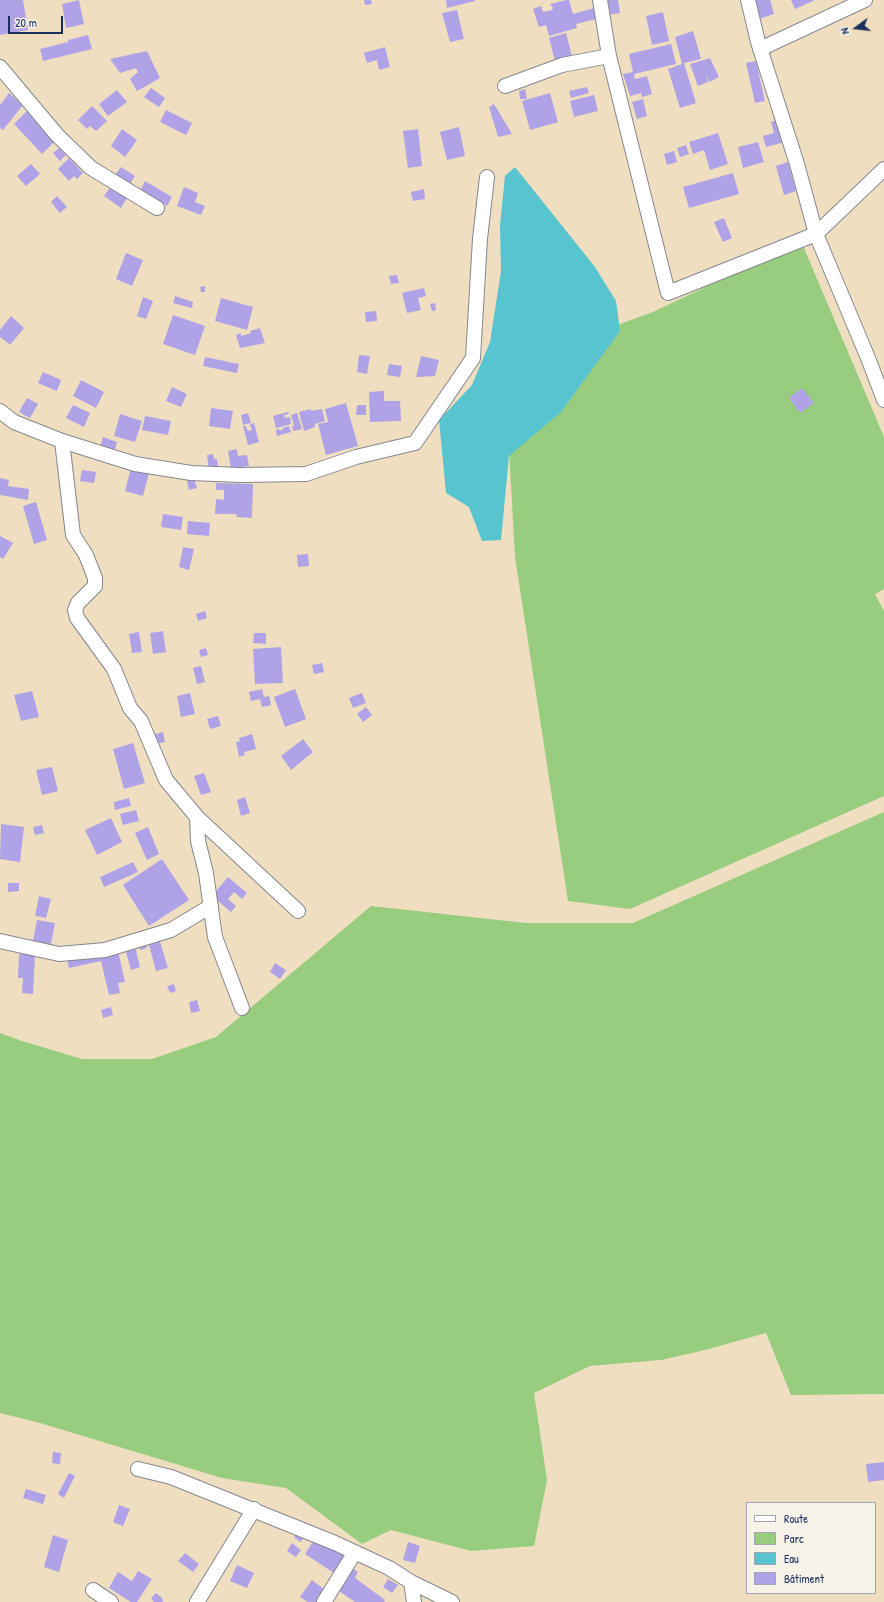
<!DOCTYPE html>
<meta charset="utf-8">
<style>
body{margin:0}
#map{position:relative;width:884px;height:1602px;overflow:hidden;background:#efdfc0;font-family:"Patrick Hand",sans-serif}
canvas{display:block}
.legend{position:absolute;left:746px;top:1502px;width:130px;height:92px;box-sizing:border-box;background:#f7f3e8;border:1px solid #9fa5b1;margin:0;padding:5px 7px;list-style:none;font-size:12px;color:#1b2f5e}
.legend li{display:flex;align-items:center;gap:8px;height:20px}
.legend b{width:20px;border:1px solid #9fa5b1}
.north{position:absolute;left:836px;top:8px;width:40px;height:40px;-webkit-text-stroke:3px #f7f3e8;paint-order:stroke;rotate:255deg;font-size:11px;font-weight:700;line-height:16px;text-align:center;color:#1b2f5e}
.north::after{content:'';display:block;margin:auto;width:14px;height:18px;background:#1b2f5e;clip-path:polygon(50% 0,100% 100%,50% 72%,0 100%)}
.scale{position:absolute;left:8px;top:16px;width:55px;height:18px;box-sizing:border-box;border:2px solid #1b2f5e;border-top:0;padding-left:5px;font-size:12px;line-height:14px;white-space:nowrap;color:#1b2f5e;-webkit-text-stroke:3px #f7f3e8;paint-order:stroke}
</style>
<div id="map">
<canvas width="884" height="1602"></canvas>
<ul class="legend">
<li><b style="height:5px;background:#fff"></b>Route</li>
<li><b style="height:11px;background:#98cd7f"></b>Parc</li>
<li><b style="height:11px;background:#58c4d0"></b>Eau</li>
<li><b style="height:11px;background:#afa2e7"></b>Bâtiment</li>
</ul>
<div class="north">N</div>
<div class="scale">20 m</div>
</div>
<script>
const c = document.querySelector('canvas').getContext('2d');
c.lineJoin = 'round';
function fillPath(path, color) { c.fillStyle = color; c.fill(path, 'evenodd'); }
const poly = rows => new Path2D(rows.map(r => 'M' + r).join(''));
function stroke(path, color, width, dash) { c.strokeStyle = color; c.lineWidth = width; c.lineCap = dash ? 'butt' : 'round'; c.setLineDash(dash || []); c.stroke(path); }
const green = poly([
 [801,241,884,437,884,589,875,594,884,611,884,796,630,909,568,901,515,557,509,449,601,331,653,312],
 [884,812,884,1394,791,1395,766,1333,705,1350,661,1360,590,1366,534,1393,547,1480,534,1546,471,1551,391,1530,362,1544,286,1488,222,1478,40,1423,0,1413,0,1033,22,1041,82,1059,152,1059,216,1037,371,906,526,923,633,923]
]);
const water = poly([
 [515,167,595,267,616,301,620,331,561,412,509,456,501,540,482,541,469,507,446,493,439,420,472,385,490,342,501,271,500,225,505,176]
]);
const building = poly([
 [0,0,23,0,28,30,0,35],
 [79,0,84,24,66,28,62,4],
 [364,0,371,0,372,4,365,5],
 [446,0,475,0,475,1,447,8],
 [566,0,569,0,573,14,594,8,596,19,576,24,577,28,549,36,546,25,539,27,533,9,541,6,543,12,552,10,553,8,550,4],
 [605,0,618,0,620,13,608,15],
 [750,0,770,0,774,14,756,20],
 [791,0,815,0,795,9],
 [457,10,464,39,450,42,442,13],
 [663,12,669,41,652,45,646,16],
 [693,31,701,59,684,63,696,103,680,108,668,69,682,64,675,37],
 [566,33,572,56,555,61,549,38],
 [88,35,92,49,43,61,40,49,68,42,68,40],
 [671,44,676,64,634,74,635,79,647,76,652,94,642,97,641,93,630,96,623,74,633,72,629,54],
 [385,47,390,67,379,70,377,60,367,63,364,53],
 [147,51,160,78,137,91,130,79,138,72,136,68,120,73,110,59],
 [710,58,719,77,709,82,705,74,708,82,698,86,690,64],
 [756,61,765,101,755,103,746,63],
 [587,87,589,93,571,98,569,91],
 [151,88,165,98,159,107,144,97],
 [525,89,527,99,520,99,519,91],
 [117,90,127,102,108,116,99,104],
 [9,93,23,105,3,130,0,128,0,105],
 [550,93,558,122,530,130,522,101],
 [594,95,598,111,574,117,570,101],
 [643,99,647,116,637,119,632,102],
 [494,104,512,134,498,137,489,107],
 [92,106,107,121,96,131,90,126,87,129,78,120],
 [166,110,192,123,186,135,160,122],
 [27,111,55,141,42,154,14,124],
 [780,119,785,142,766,147,763,136,774,133,771,122],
 [459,127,465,156,447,160,440,132],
 [122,129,137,140,125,157,111,146],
 [418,129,422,166,408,168,403,131],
 [718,133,728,164,710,170,704,150,693,154,689,142],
 [758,142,764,162,743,168,738,147],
 [686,145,689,154,680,157,677,148],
 [59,148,66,155,60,161,53,153],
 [674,151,677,162,667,165,664,154],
 [69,158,83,173,77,179,74,176,69,181,58,169],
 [788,162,796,191,784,195,776,166],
 [31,164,40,174,26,186,17,176],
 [121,167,135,176,130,184,115,175],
 [733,173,739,194,689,208,683,187],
 [145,181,172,197,167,206,140,191],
 [111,186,127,198,121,208,104,196],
 [184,187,198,193,195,202,205,206,201,215,177,206],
 [424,189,425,199,413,201,411,192],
 [57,196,67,207,60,213,51,202],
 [724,218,732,238,723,242,714,222],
 [126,253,143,260,132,286,116,279],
 [397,275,399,283,391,284,389,276],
 [205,286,205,292,201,292,200,287],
 [424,288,426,296,418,298,421,310,407,313,402,293],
 [175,296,193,302,192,308,173,303],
 [143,297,153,301,146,319,137,316],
 [221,298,253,307,247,330,215,321],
 [435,303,436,310,432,311,430,304],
 [376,311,377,321,366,322,365,312],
 [173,315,205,326,195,355,163,344],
 [11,316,24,328,10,345,0,337,0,330],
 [260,328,265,343,240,348,236,335,241,333,241,336,251,333,250,331],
 [359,355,370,356,367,374,357,372],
 [421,356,439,360,435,376,416,377],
 [205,357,239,364,237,373,203,366],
 [389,364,402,366,400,377,387,375],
 [43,372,61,380,57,391,38,383],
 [81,380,104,392,96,408,73,396],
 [172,387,187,394,181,407,166,401],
 [802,388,814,403,800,413,789,398],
 [384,391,384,401,400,401,401,421,370,422,369,392],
 [27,398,38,404,30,418,19,412],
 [346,403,358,446,326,455,318,424,328,422,325,409],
 [73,405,90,413,84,427,66,418],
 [357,405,366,405,366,415,356,415],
 [211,408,233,411,230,429,209,426],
 [311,409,311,411,322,409,325,421,315,424,315,427,304,431,299,412],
 [288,412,289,414,284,415,285,418,290,417,291,424,276,428,273,416],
 [248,413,251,423,243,425,241,415],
 [297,413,302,429,293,431,292,426,294,426,291,415],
 [120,414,142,421,135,442,114,436],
 [145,416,171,421,168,435,142,430],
 [254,423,259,442,248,445,243,426,246,426,248,431,252,430,250,424],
 [289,426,291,432,277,436,276,430,279,429,279,430,283,430,282,428],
 [103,437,117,442,114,452,100,447],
 [237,449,238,456,247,455,249,466,231,468,228,451],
 [213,454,214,459,217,459,218,468,209,470,207,455],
 [131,468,149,473,143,496,125,491],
 [82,470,96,472,94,483,80,481],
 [0,478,9,480,8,486,29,489,28,500,0,495],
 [194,479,197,488,189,490,187,481],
 [216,483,253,484,252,518,237,517,236,514,215,514,216,499,224,500,224,490,216,490],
 [36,502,47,540,34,544,23,506],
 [163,514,183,517,181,530,161,527],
 [188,521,210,523,209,536,187,534],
 [0,536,13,543,3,559,0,557],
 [183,547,194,549,189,570,179,567],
 [308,554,309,566,298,567,297,555],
 [205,611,207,618,198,621,196,614],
 [163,631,166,652,153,654,150,633],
 [139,632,142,652,132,653,129,634],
 [254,633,266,633,266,644,253,643],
 [281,647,283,683,255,684,253,649],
 [206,648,208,655,201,657,199,650],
 [322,663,324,672,314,674,312,665],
 [201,666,205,682,197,684,193,668],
 [262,689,264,697,269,696,271,705,262,707,260,699,251,701,249,692],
 [295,689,306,719,285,727,274,697],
 [32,691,39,717,21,721,14,695],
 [190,693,195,714,181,717,177,696],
 [362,693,366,703,353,708,349,698],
 [366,707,372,715,363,722,357,714],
 [218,716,221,726,210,729,207,719],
 [163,732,165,742,155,744,153,735],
 [252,734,256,749,244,752,245,755,239,757,236,742,240,741,239,738],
 [303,739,313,752,291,770,281,756],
 [133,743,145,783,124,789,113,749],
 [52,767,58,791,42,795,36,770],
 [204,773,211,792,201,795,194,776],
 [245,797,250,813,241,816,237,800],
 [129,798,131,806,115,810,114,802],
 [136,810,139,821,123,825,120,814],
 [111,818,122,842,97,855,85,830],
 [1,824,24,827,20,862,0,859],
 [42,825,44,833,35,835,33,827],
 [148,827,159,854,147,860,135,833],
 [162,859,189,900,149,926,123,885],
 [133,862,138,872,104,887,100,877],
 [228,877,247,893,242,899,234,892,228,899,236,906,231,912,212,896],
 [8,883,19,883,19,891,8,892],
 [39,896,51,899,46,918,35,916],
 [37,920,55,923,51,944,33,941],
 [159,938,168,968,156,971,148,941],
 [145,941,147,948,140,950,138,943],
 [135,946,140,967,131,970,125,949],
 [118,951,125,982,118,983,120,993,109,995,101,961,69,968,67,959],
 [19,954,35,954,33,994,22,993,23,978,18,978],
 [275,963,286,970,280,979,270,972],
 [174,984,176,991,170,993,167,986],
 [197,1000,200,1011,191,1013,189,1002],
 [111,1007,113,1015,103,1018,101,1010],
 [53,1452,61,1453,60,1464,52,1463],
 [884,1462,884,1480,868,1482,866,1464],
 [69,1473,75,1476,64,1498,58,1494],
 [26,1489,46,1495,43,1504,23,1498],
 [119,1505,130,1509,123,1526,113,1522],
 [297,1533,304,1538,300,1542,294,1537],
 [53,1535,68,1540,59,1572,44,1567],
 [316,1537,345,1555,334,1573,305,1554],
 [408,1542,420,1546,415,1563,403,1560],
 [292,1543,301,1550,296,1557,287,1551],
 [185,1553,199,1564,193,1572,178,1561],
 [237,1565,254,1573,247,1588,230,1581],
 [351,1567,358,1572,355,1578,385,1600,384,1602,355,1602,336,1589],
 [138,1571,152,1579,137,1602,131,1602,109,1588,118,1572,132,1581],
 [388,1579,398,1585,392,1593,383,1587],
 [312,1580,325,1590,317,1602,308,1602,300,1597],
 [156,1593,162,1598,163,1602,154,1602,151,1598]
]);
const minor = poly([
 [600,0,609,56,668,293,816,234,884,169],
 [748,0,758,42,797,164,816,234,868,358,884,400],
 [760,49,865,0],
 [0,67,57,135,91,168,157,208],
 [505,86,562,65,609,56],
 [0,411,14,422,62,441,135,464,191,473,240,475,306,474,356,457,415,443,473,358,480,239,487,177],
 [62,441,73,535,86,555,95,578,95,586,78,603,75,610,77,618,114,669,130,708,141,721,166,780,197,817,198,841,206,873,215,937,242,1008],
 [197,817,298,911],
 [0,941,59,954,105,950,171,930,211,906],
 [138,1469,171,1477,335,1543,389,1568,411,1582,452,1602],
 [411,1582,414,1602],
 [93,1590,111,1602],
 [197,1602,254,1509],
 [324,1602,355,1552]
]);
fillPath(green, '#98cd7f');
fillPath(water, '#58c4d0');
fillPath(building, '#afa2e7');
stroke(minor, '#85878f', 16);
stroke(minor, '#fff', 14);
</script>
